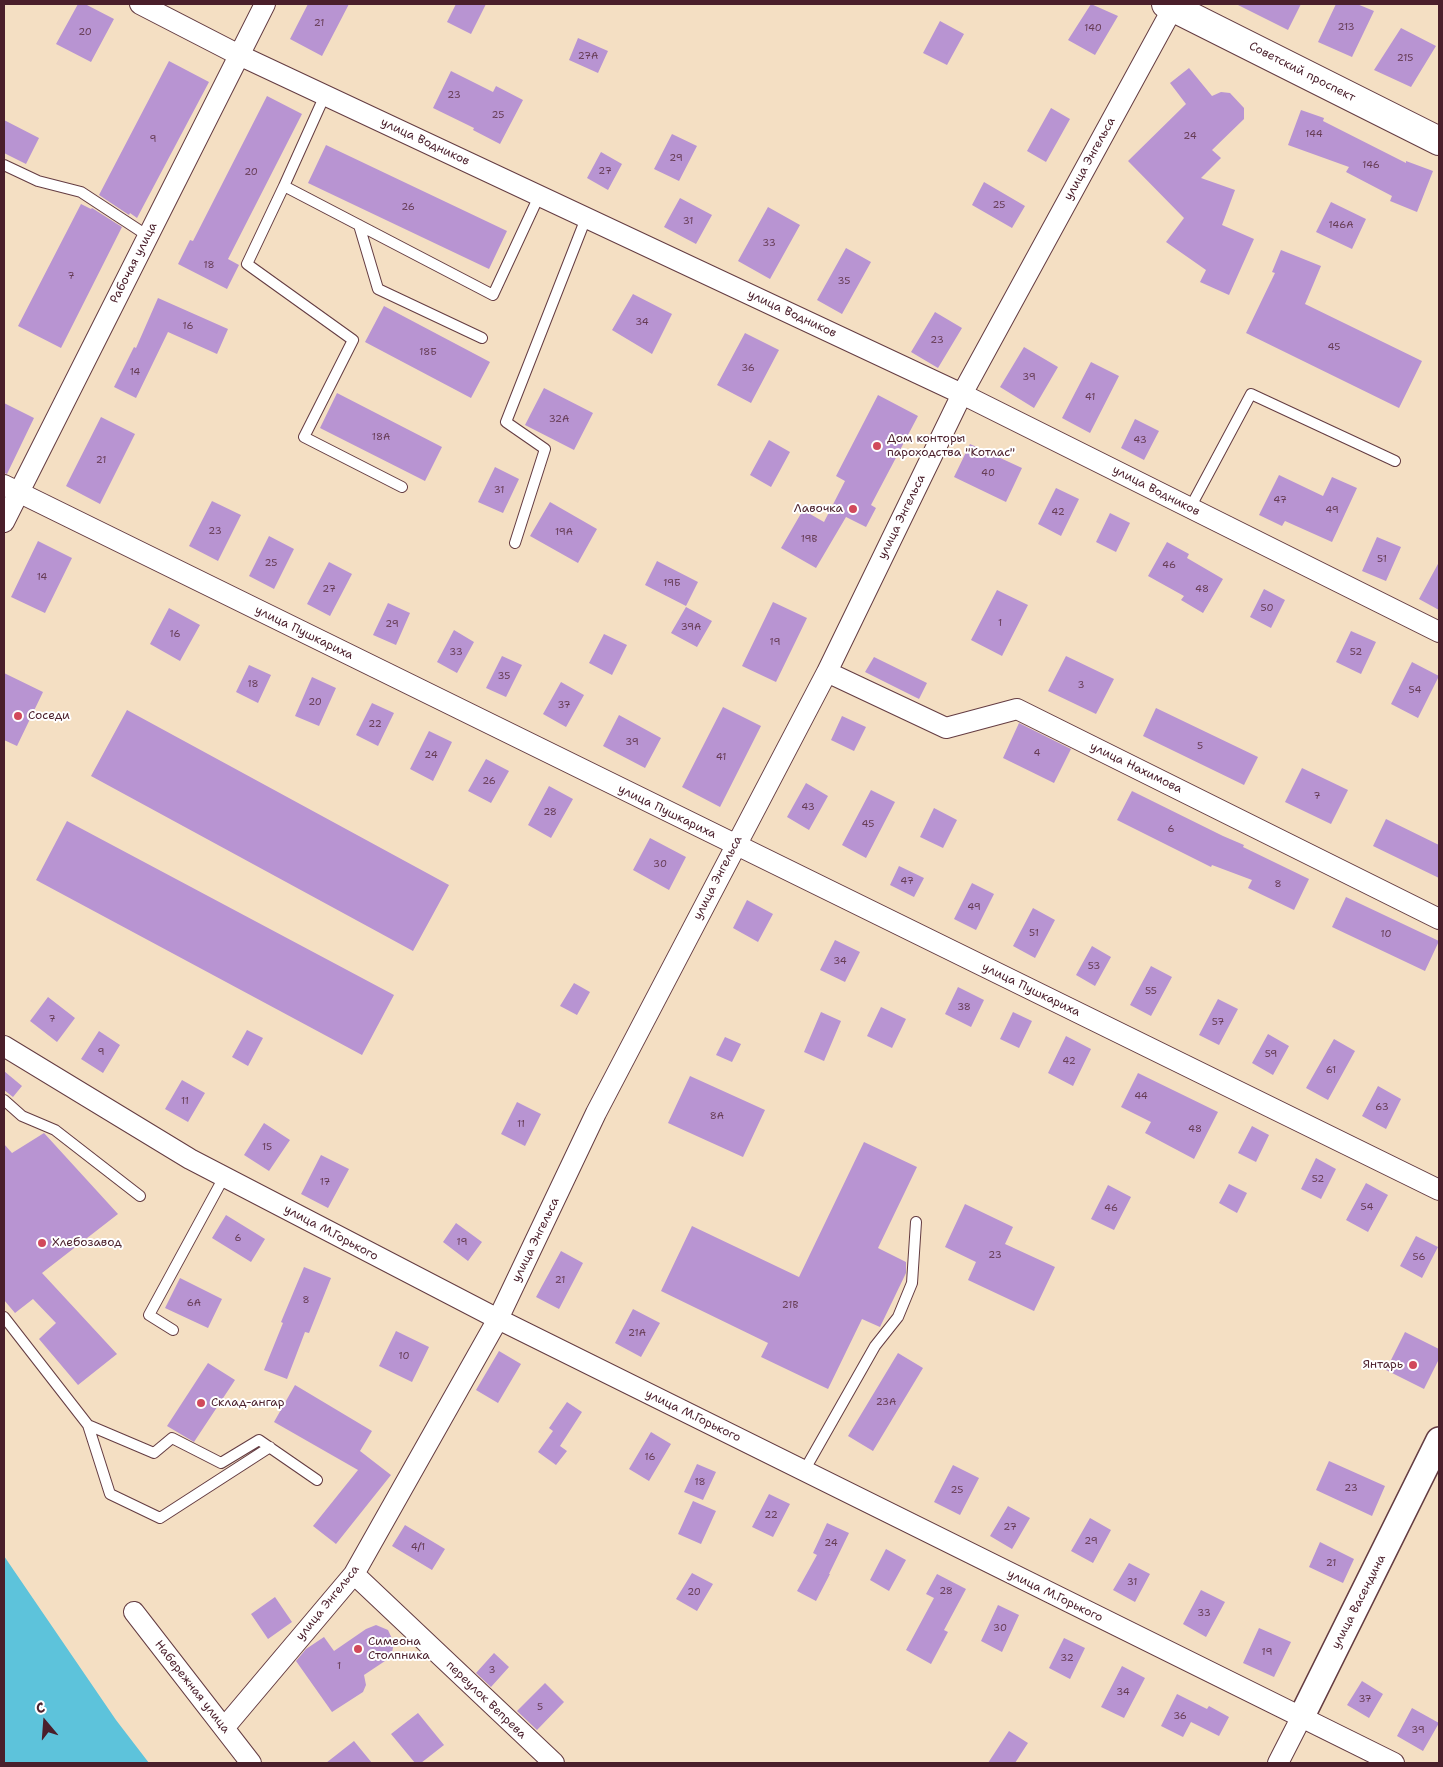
<!DOCTYPE html>
<meta charset="utf-8">
<style>
body{margin:0}
#map{position:relative;width:1443px;height:1767px;overflow:hidden;background:#f4dfc3;font-family:"Shantell Sans",sans-serif}
canvas{display:block}
.frame{position:absolute;inset:0;border:5px solid #4a1f2b;pointer-events:none}
.north{position:absolute;left:20px;top:1697px;width:50px;height:50px;-webkit-text-stroke:4px #fff;paint-order:stroke;rotate:342deg;font-size:14px;font-weight:700;line-height:20px;text-align:center;color:#4a1f2b}
.north::after{content:'';display:block;margin:auto;width:18px;height:22px;background:#4a1f2b;clip-path:polygon(50% 0,100% 100%,50% 72%,0 100%)}
</style>
<div id="map">
<canvas width="1443" height="1767"></canvas>
<div class="frame"></div>
<div class="north">С</div>
</div>
<script>
const c = document.querySelector('canvas').getContext('2d');
c.lineJoin = 'round';
function fillPath(path, color) { c.fillStyle = color; c.fill(path, 'evenodd'); }
const poly = rows => new Path2D(rows.map(r => 'M' + r).join(''));
function stroke(path, color, width, dash) { c.strokeStyle = color; c.lineWidth = width; c.lineCap = dash ? 'butt' : 'round'; c.setLineDash(dash || []); c.stroke(path); }
function label(font, color, halo, rows, align = 'center') {
  c.font = font + ' "Shantell Sans",sans-serif'; c.lineWidth = 4; c.setLineDash([]); c.textBaseline = 'middle'; c.strokeStyle = halo; c.fillStyle = color; for (const [text, x, y, turn = 0] of rows) {
    c.save(); c.translate(x, y); c.rotate((+turn || 0) * Math.PI / 180); c.textAlign = isNaN(turn) ? turn : align; if (halo) c.strokeText(text, 0, 0); c.fillText(text, 0, 0); c.restore();
  }
}
const water = poly([
 [4,1556,116,1720,149,1763,4,1763]
]);
const building = poly([
 [78,4,85,4,114,19,91,62,56,44],
 [308,4,349,4,322,56,290,39],
 [456,4,486,4,471,34,447,22],
 [1091,4,1118,16,1095,55,1068,40],
 [1236,4,1301,4,1288,30],
 [1336,4,1357,4,1374,11,1352,57,1318,42],
 [940,21,964,34,947,65,923,53],
 [1401,28,1436,46,1411,87,1374,70],
 [578,38,608,51,598,73,569,60],
 [169,61,209,82,137,218,130,213,129,215,99,195],
 [1189,68,1212,96,1221,92,1230,93,1244,108,1244,119,1212,150,1221,158,1201,178,1235,190,1222,225,1254,239,1229,295,1200,282,1206,270,1166,242,1184,218,1128,161,1186,104,1170,83],
 [451,71,493,92,496,86,523,100,500,144,473,130,474,128,433,108],
 [267,96,302,114,228,259,239,265,227,289,178,264,190,240,193,241],
 [1051,108,1070,119,1046,162,1027,151],
 [1301,110,1324,118,1323,121,1406,163,1406,161,1433,171,1417,212,1390,201,1392,196,1346,172,1349,167,1288,145],
 [4,120,39,138,26,164,4,153],
 [672,134,697,146,679,181,654,169],
 [326,145,507,231,489,269,308,183],
 [601,152,622,164,608,190,587,178],
 [984,182,1025,206,1012,228,972,205],
 [680,198,712,215,696,244,664,227],
 [1331,202,1366,219,1352,249,1316,232],
 [81,204,91,209,92,208,122,227,61,348,18,326],
 [768,207,800,225,770,279,738,261],
 [846,248,871,262,842,314,817,300],
 [1281,250,1321,266,1305,304,1422,361,1399,408,1246,333,1275,273,1272,272],
 [633,294,672,314,652,354,612,330],
 [158,298,228,329,217,354,168,332,136,398,114,387,134,347,136,348],
 [384,306,490,362,471,398,365,342],
 [935,312,962,328,938,368,911,352],
 [745,333,779,350,751,403,717,385],
 [1024,347,1058,367,1034,408,1000,387],
 [1091,362,1119,376,1090,433,1062,418],
 [544,388,593,413,574,450,525,425],
 [337,393,442,447,425,481,320,428],
 [878,395,918,416,871,505,876,508,866,527,846,517,816,568,781,548,803,510,824,522,845,481,836,476],
 [4,403,34,418,7,474,4,473],
 [101,417,135,434,100,504,66,486],
 [1135,419,1159,431,1144,460,1121,448],
 [769,440,790,452,771,487,750,475],
 [970,444,1022,468,1006,502,954,477],
 [495,467,519,479,503,513,478,502],
 [1279,475,1323,496,1332,477,1357,488,1332,542,1285,521,1282,526,1259,515],
 [1056,488,1079,499,1061,536,1038,524],
 [212,501,241,515,218,561,189,546],
 [550,502,597,529,578,563,530,536],
 [1110,513,1130,523,1116,552,1096,542],
 [269,536,294,549,274,589,249,576],
 [1377,537,1401,547,1386,581,1362,571],
 [38,541,72,558,45,613,11,597],
 [1167,542,1189,554,1187,558,1223,579,1203,613,1181,600,1184,596,1148,576],
 [657,561,698,582,686,606,645,585],
 [329,562,352,574,330,616,307,604],
 [1439,562,1439,610,1419,599],
 [1264,589,1285,600,1271,628,1250,617],
 [997,590,1028,605,1002,656,971,640],
 [773,602,807,618,776,682,742,666],
 [388,603,410,613,396,645,373,635],
 [686,607,712,621,697,647,671,633],
 [169,608,200,625,180,661,150,644],
 [454,630,474,642,457,673,437,662],
 [1351,631,1376,642,1361,674,1336,662],
 [604,634,627,645,612,675,589,663],
 [502,656,522,665,506,697,486,688],
 [1066,656,1114,679,1096,714,1048,691],
 [874,657,927,683,919,699,865,672],
 [1412,662,1439,676,1418,718,1391,704],
 [249,665,271,675,258,703,236,692],
 [4,673,43,692,17,746,4,740],
 [312,677,336,688,319,726,295,716],
 [561,682,584,695,566,727,543,714],
 [372,703,394,713,378,746,356,735],
 [723,707,761,726,720,807,682,787],
 [1156,708,1258,757,1244,785,1143,736],
 [127,710,449,885,413,951,91,776],
 [619,715,661,738,645,768,603,746],
 [842,716,866,727,854,751,831,740],
 [1019,723,1071,749,1054,783,1003,758],
 [429,731,452,742,433,781,410,769],
 [486,759,509,771,491,803,468,791],
 [1302,768,1348,790,1331,824,1285,802],
 [806,783,828,796,809,830,787,817],
 [549,786,573,799,551,838,528,825],
 [871,790,895,802,866,858,842,845],
 [1132,791,1223,836,1244,845,1243,847,1309,879,1294,910,1248,888,1252,880,1212,865,1211,867,1117,820],
 [934,808,957,820,943,848,920,837],
 [1386,819,1439,845,1439,878,1373,846],
 [67,821,394,995,362,1055,36,880],
 [650,838,686,857,669,890,633,870],
 [899,866,924,878,914,897,890,885],
 [972,883,994,894,976,930,954,919],
 [1346,897,1439,941,1425,971,1332,927],
 [747,900,773,914,758,942,733,928],
 [1033,908,1055,920,1035,958,1013,946],
 [835,940,860,952,845,982,820,970],
 [1092,946,1111,957,1095,986,1076,975],
 [1151,966,1172,977,1151,1016,1130,1005],
 [574,983,590,992,577,1015,560,1006],
 [958,987,984,1000,971,1027,945,1014],
 [48,997,75,1018,57,1042,30,1021],
 [1218,999,1238,1009,1219,1045,1199,1035],
 [881,1007,906,1019,892,1048,867,1036],
 [821,1012,841,1021,824,1061,804,1052],
 [1013,1012,1032,1021,1019,1048,1000,1039],
 [247,1030,263,1038,248,1066,232,1057],
 [99,1031,120,1045,103,1073,81,1059],
 [1268,1034,1289,1046,1273,1075,1252,1063],
 [1066,1036,1091,1049,1073,1086,1048,1073],
 [725,1037,741,1044,732,1062,716,1055],
 [1334,1039,1355,1051,1328,1100,1306,1088],
 [4,1071,22,1086,13,1097,4,1090],
 [1138,1073,1218,1112,1194,1159,1145,1133,1151,1122,1121,1107],
 [690,1076,765,1110,743,1157,668,1123],
 [182,1080,205,1093,188,1122,165,1109],
 [1378,1086,1401,1099,1386,1129,1362,1116],
 [517,1102,541,1114,525,1146,501,1134],
 [264,1123,290,1140,269,1171,244,1155],
 [1252,1126,1269,1135,1256,1162,1238,1153],
 [44,1133,118,1214,42,1273,117,1354,78,1385,39,1339,56,1323,33,1299,15,1313,4,1300,4,1144,12,1153],
 [864,1142,917,1167,878,1248,906,1262,906,1273,880,1327,862,1319,828,1389,761,1357,768,1343,661,1291,692,1226,799,1277],
 [321,1155,349,1169,328,1208,301,1194],
 [1316,1158,1336,1169,1321,1199,1301,1189],
 [1366,1183,1388,1195,1368,1232,1346,1220],
 [1229,1184,1247,1193,1237,1213,1219,1203],
 [1108,1185,1131,1197,1114,1230,1091,1219],
 [965,1204,1013,1227,1005,1244,1055,1267,1034,1311,968,1280,976,1262,945,1247],
 [226,1215,265,1239,251,1262,212,1238],
 [456,1223,482,1242,468,1261,443,1242],
 [1416,1236,1438,1247,1422,1278,1400,1266],
 [561,1251,583,1263,559,1309,536,1297],
 [304,1267,331,1278,309,1333,305,1332,287,1379,264,1370,283,1323,281,1322],
 [180,1278,222,1299,208,1328,165,1308],
 [633,1309,660,1323,641,1357,615,1343],
 [396,1331,429,1347,412,1382,379,1366],
 [1405,1332,1439,1349,1439,1359,1424,1389,1386,1370],
 [499,1351,521,1364,498,1403,476,1390],
 [898,1353,923,1368,873,1451,848,1436],
 [208,1363,235,1380,194,1442,167,1426],
 [295,1385,372,1431,360,1451,391,1475,336,1544,313,1526,358,1470,274,1422],
 [567,1402,582,1412,560,1446,567,1451,556,1465,538,1452,553,1431,549,1428],
 [651,1432,671,1444,649,1481,629,1469],
 [1329,1461,1385,1486,1372,1516,1316,1490],
 [697,1464,716,1472,703,1500,684,1492],
 [953,1465,979,1478,960,1515,934,1502],
 [769,1494,790,1504,773,1537,752,1527],
 [693,1501,716,1511,701,1544,678,1534],
 [1008,1506,1030,1518,1012,1549,990,1536],
 [1090,1518,1111,1530,1093,1563,1071,1551],
 [827,1523,849,1533,829,1574,830,1574,816,1601,797,1591,817,1555,813,1553],
 [405,1525,445,1549,432,1570,392,1546],
 [1320,1542,1354,1559,1343,1583,1309,1567],
 [886,1549,906,1560,889,1591,870,1580],
 [1129,1563,1150,1574,1135,1602,1113,1590],
 [692,1573,713,1584,697,1611,676,1599],
 [937,1574,966,1589,944,1630,948,1632,931,1664,906,1650,934,1598,926,1594],
 [1201,1590,1225,1602,1206,1637,1183,1624],
 [275,1597,292,1622,268,1639,251,1614],
 [998,1605,1019,1615,1002,1652,981,1641],
 [376,1625,388,1630,394,1643,391,1657,364,1675,366,1685,363,1692,332,1712,296,1661,306,1649,324,1637,334,1651,366,1629],
 [1259,1628,1291,1642,1274,1677,1243,1663],
 [1064,1638,1085,1648,1070,1679,1049,1668],
 [494,1653,509,1667,491,1687,476,1673],
 [1122,1666,1145,1678,1124,1718,1101,1707],
 [1362,1681,1383,1694,1369,1718,1347,1705],
 [545,1683,564,1702,537,1730,517,1711],
 [1177,1694,1207,1709,1209,1706,1229,1717,1219,1736,1191,1722,1183,1737,1161,1726],
 [1412,1708,1439,1723,1423,1751,1397,1736],
 [418,1713,444,1745,421,1763,415,1763,391,1734],
 [1009,1731,1028,1743,1015,1763,988,1763],
 [354,1741,372,1763,326,1763]
]);
const service = poly([
 [325,95,284,186,493,295,539,196],
 [4,165,38,181,81,192,148,236],
 [284,186,247,264,353,340,304,437,402,487],
 [359,225,378,289,482,338],
 [1190,508,1251,394,1395,461],
 [515,543,545,449,506,422,586,218],
 [4,1100,22,1116,55,1130,140,1196],
 [4,1317,88,1425,154,1453,172,1438,221,1463,259,1440,317,1480],
 [173,1330,149,1315,224,1177],
 [88,1425,110,1494,160,1518,270,1447],
 [804,1471,875,1346,898,1317,912,1283,916,1222]
]);
const minor = poly([
 [140,4,239,55,962,394,1439,632],
 [4,485,1439,1190],
 [4,522,265,4],
 [827,672,946,728,1017,709,1439,919],
 [4,1046,190,1159,498,1319,1394,1763],
 [354,1574,554,1763],
 [134,1612,251,1763],
 [224,1728,354,1574,498,1319,596,1113,827,672,962,394,1175,4],
 [1278,1763,1301,1718]
]);
const tertiary = poly([
 [1301,1718,1439,1440]
]);
const secondary = poly([
 [1166,4,1439,141]
]);
const markers = [
 [877,446,5,"#d1495b"],
 [853,509,5,"#d1495b"],
 [18,716,5,"#d1495b"],
 [42,1243,5,"#d1495b"],
 [1413,1365,5,"#d1495b"],
 [201,1403,5,"#d1495b"],
 [358,1649,5,"#d1495b"]
];
const numberNames = [
 ["21",319,23],
 ["213",1346,27],
 ["140",1093,28],
 ["20",85,32],
 ["27А",588,56],
 ["215",1405,58],
 ["23",454,95],
 ["25",498,115],
 ["144",1314,134],
 ["24",1190,136],
 ["9",153,139],
 ["29",676,158],
 ["146",1371,165],
 ["27",605,171],
 ["20",251,172],
 ["25",999,205],
 ["26",408,207],
 ["31",688,221],
 ["146А",1341,225],
 ["33",769,243],
 ["18",209,265],
 ["7",71,276],
 ["35",844,281],
 ["34",642,322],
 ["16",188,326],
 ["23",937,340],
 ["45",1334,347],
 ["18Б",428,352],
 ["36",748,368],
 ["14",135,372],
 ["39",1029,377],
 ["41",1090,397],
 ["32А",559,419],
 ["18А",381,437],
 ["43",1140,440],
 ["21",101,460],
 ["40",988,473],
 ["31",499,490],
 ["47",1280,500],
 ["49",1332,510],
 ["42",1058,512],
 ["23",215,531],
 ["19А",564,532],
 ["19В",809,539],
 ["51",1382,559],
 ["25",271,563],
 ["46",1169,565],
 ["14",42,577],
 ["19Б",672,583],
 ["27",329,589],
 ["48",1202,589],
 ["50",1267,608],
 ["1",1000,623],
 ["29",392,624],
 ["39А",691,627],
 ["16",175,634],
 ["19",775,642],
 ["33",456,652],
 ["52",1356,652],
 ["35",504,676],
 ["18",253,684],
 ["3",1081,685],
 ["54",1415,690],
 ["20",315,702],
 ["37",564,705],
 ["22",375,724],
 ["39",632,742],
 ["5",1200,746],
 ["4",1037,753],
 ["24",431,755],
 ["41",721,757],
 ["26",489,781],
 ["7",1317,796],
 ["43",808,807],
 ["28",550,812],
 ["45",868,824],
 ["6",1171,829],
 ["30",660,864],
 ["47",907,881],
 ["8",1278,884],
 ["49",974,907],
 ["51",1034,933],
 ["10",1386,934],
 ["34",840,961],
 ["53",1094,966],
 ["55",1151,991],
 ["38",964,1007],
 ["7",52,1019],
 ["57",1218,1022],
 ["9",101,1052],
 ["59",1271,1054],
 ["42",1069,1061],
 ["61",1331,1070],
 ["44",1141,1096],
 ["11",185,1101],
 ["63",1382,1107],
 ["8А",717,1116],
 ["11",521,1124],
 ["48",1195,1129],
 ["15",267,1147],
 ["52",1318,1179],
 ["17",325,1182],
 ["54",1367,1207],
 ["46",1111,1208],
 ["6",238,1238],
 ["19",462,1242],
 ["23",995,1255],
 ["56",1419,1257],
 ["21",560,1280],
 ["8",306,1300],
 ["6А",194,1303],
 ["21В",790,1305],
 ["21А",637,1333],
 ["10",404,1356],
 ["23А",886,1402],
 ["16",650,1457],
 ["18",700,1482],
 ["23",1351,1488],
 ["25",957,1490],
 ["22",771,1515],
 ["27",1010,1527],
 ["29",1091,1541],
 ["24",831,1543],
 ["4/1",418,1547],
 ["21",1331,1563],
 ["31",1132,1582],
 ["28",946,1591],
 ["20",694,1592],
 ["33",1204,1613],
 ["30",1000,1628],
 ["19",1267,1652],
 ["32",1067,1658],
 ["1",339,1666],
 ["3",492,1670],
 ["34",1123,1692],
 ["37",1365,1699],
 ["5",540,1707],
 ["36",1180,1716],
 ["39",1418,1730]
];
const streetNames = [
 ["Советский проспект",1302,72,27],
 ["улица Водников",425,142,25],
 ["улица Энгельса",1090,159,-61],
 ["Рабочая улица",134,263,-63],
 ["улица Водников",792,314,25],
 ["улица Водников",1156,491,27],
 ["улица Энгельса",902,517,-64],
 ["улица Пушкариха",304,633,26],
 ["улица Нахимова",1136,768,26],
 ["улица Пушкариха",667,812,26],
 ["улица Энгельса",718,878,-63],
 ["улица Пушкариха",1031,990,26],
 ["улица М.Горького",331,1233,28],
 ["улица Энгельса",536,1240,-64],
 ["улица М.Горького",693,1416,26],
 ["улица М.Горького",1055,1596,26],
 ["улица Васендина",1359,1602,-63],
 ["улица Энгельса",328,1603,-51],
 ["Набережная улица",192,1687,52],
 ["переулок Вепрева",486,1700,44]
];
const poiNames = [
 ["Дом конторы",887,439],
 ["пароходства \"Котлас\"",887,453],
 ["Лавочка",843,509,"right"],
 ["Соседи",28,716],
 ["Хлебозавод",52,1243],
 ["Янтарь",1403,1365,"right"],
 ["Склад-ангар",211,1403],
 ["Симеона",368,1642],
 ["Столпника",368,1656]
];
fillPath(water, '#5dc3db');
fillPath(building, '#b894d2');
stroke(service, '#643c42', 12);
stroke(minor, '#643c42', 22);
stroke(tertiary, '#643c42', 28);
stroke(secondary, '#643c42', 30);
stroke(service, '#fff', 10);
stroke(minor, '#fff', 20);
stroke(tertiary, '#fff', 25);
stroke(secondary, '#fff', 28);
for (const [x, y, r, color] of markers) { const dot = new Path2D(); dot.arc(x, y, r, 0, 2 * Math.PI); c.fillStyle = color; c.fill(dot); stroke(dot, '#fff', 2); }
label('10px', '#663c55', null, numberNames);
label('12px', '#4a1f2b', '#fff', streetNames);
label('12px', '#4a1f2b', '#fff', poiNames, 'left');
</script>
